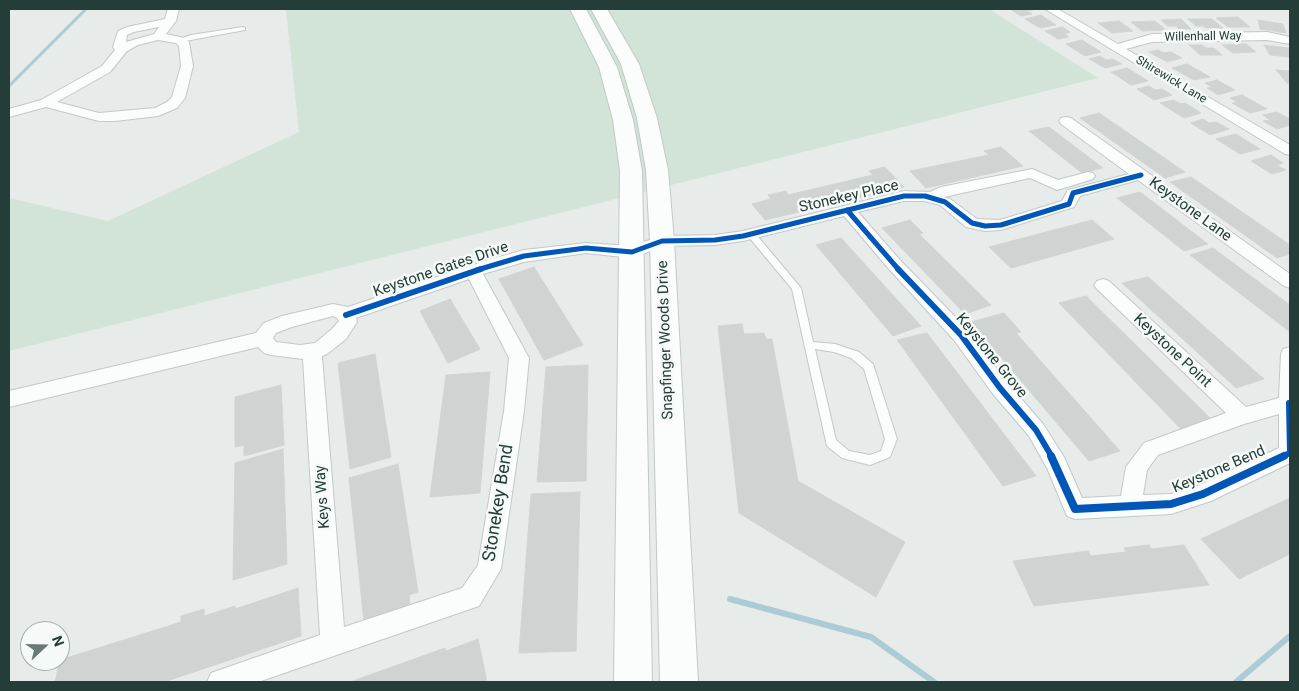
<!DOCTYPE html>
<style>
body{margin:0}
#map{position:relative;width:1299px;height:691px;overflow:hidden;background:#e7ebe9;font-family:Roboto,sans-serif}
canvas{display:block}
.frame{position:absolute;inset:0;border:10px solid #253d39;pointer-events:none}
.north{position:absolute;left:20px;top:621px;width:50px;height:50px;box-sizing:border-box;background:#f5f9f8;border:1px solid #a2aeac;border-radius:50%;rotate:69deg;font-size:14px;font-weight:700;line-height:20px;text-align:center;color:#253d39}
.north::after{content:'';display:block;margin:auto;width:18px;height:22px;background:#697a77;clip-path:polygon(50% 0,100% 100%,50% 72%,0 100%)}
</style>
<div id="map">
<canvas width="1299" height="691"></canvas>
<div class="frame"></div>
<div class="north">N</div>
</div>
<script>
const c = document.querySelector('canvas').getContext('2d');
c.lineJoin = 'round';
function fillPath(path, color) { c.fillStyle = color; c.fill(path, 'evenodd'); }
const poly = rows => new Path2D(rows.map(r => 'M' + r).join(''));
function stroke(path, color, width, dash) { c.strokeStyle = color; c.lineWidth = width; c.lineCap = dash ? 'butt' : 'round'; c.setLineDash(dash || []); c.stroke(path); }
function label(font, color, halo, rows, align = 'center') {
  c.font = font + ' Roboto,sans-serif'; c.lineWidth = 5; c.setLineDash([]); c.textBaseline = 'middle'; c.strokeStyle = halo; c.fillStyle = color; for (const [text, x, y, turn = 0] of rows) {
    c.save(); c.translate(x, y); c.rotate((+turn || 0) * Math.PI / 180); c.textAlign = isNaN(turn) ? turn : align; if (halo) c.strokeText(text, 0, 0); c.fillText(text, 0, 0); c.restore();
  }
}
const green = poly([
 [286,9,989,9,1098,78,9,351,9,198,108,221,299,132]
]);
const streamFar1 = poly([
 [9,86,86,9]
]);
const stream = poly([
 [730,599,871,637,934,682],
 [1236,682,1290,636]
]);
const building = poly([
 [1010,9,1031,9,1033,10,1027,11,1032,14,1021,16,1010,9],
 [1041,15,1056,25,1040,28,1025,19,1041,15],
 [1238,17,1250,27,1228,27,1216,18,1238,17],
 [1181,19,1191,29,1179,29,1176,26,1168,26,1161,20,1181,19],
 [1188,19,1212,19,1223,28,1206,28,1203,26,1196,26,1188,19],
 [1258,20,1283,24,1286,33,1260,29,1258,20],
 [1119,21,1133,31,1112,33,1098,23,1119,21],
 [1155,21,1166,30,1142,31,1131,22,1155,21],
 [1062,27,1070,32,1064,34,1069,37,1058,39,1045,31,1062,27],
 [1082,40,1101,52,1085,56,1066,44,1082,40],
 [1246,44,1256,52,1233,53,1222,45,1246,44],
 [1189,45,1202,45,1206,48,1214,48,1222,55,1200,55,1189,45],
 [1264,45,1289,48,1290,57,1270,55,1264,45],
 [1158,50,1164,53,1171,52,1182,58,1167,62,1149,52,1158,50],
 [1100,56,1106,60,1113,59,1122,64,1105,68,1089,59,1100,56],
 [1187,64,1210,77,1194,80,1172,68,1187,64],
 [1127,68,1148,81,1131,85,1111,72,1127,68],
 [1276,70,1290,71,1290,83,1287,83,1276,70],
 [1217,80,1235,90,1218,95,1207,88,1212,87,1205,83,1217,80],
 [1149,86,1155,90,1162,89,1172,95,1154,100,1137,89,1149,86],
 [1242,95,1267,109,1250,113,1232,103,1237,102,1230,98,1242,95],
 [1173,100,1181,104,1185,103,1201,113,1184,118,1160,103,1173,100],
 [1277,112,1290,119,1290,125,1277,129,1263,121,1270,120,1263,115,1277,112],
 [1099,113,1185,172,1165,178,1080,118,1099,113],
 [1203,119,1209,123,1216,122,1229,129,1210,135,1191,123,1203,119],
 [1049,127,1103,168,1082,173,1029,131,1049,127],
 [1236,134,1260,149,1240,154,1216,139,1236,134],
 [1001,147,1023,166,926,188,910,171,989,155,984,151,1001,147],
 [1271,155,1283,163,1277,165,1286,170,1272,174,1251,161,1271,155],
 [885,167,904,187,765,220,752,204,771,199,768,195,786,191,788,195,873,175,869,171,885,167],
 [1191,177,1290,245,1290,254,1277,258,1170,182,1191,177],
 [1140,192,1208,244,1184,251,1117,198,1140,192],
 [910,220,923,233,919,234,991,305,965,314,882,228,910,220],
 [1092,220,1114,239,1011,268,989,247,1092,220],
 [841,238,921,326,893,336,816,245,841,238],
 [1213,248,1290,305,1290,332,1190,255,1213,248],
 [534,267,583,345,544,360,499,279,534,267],
 [1148,277,1264,379,1236,388,1122,283,1148,277],
 [1086,296,1211,419,1181,429,1059,303,1086,296],
 [450,299,480,349,448,363,420,311,450,299],
 [1004,313,1021,332,1016,333,1120,451,1089,461,971,322,1004,313],
 [742,324,744,334,764,333,766,339,772,339,798,481,905,542,876,597,739,513,718,326,742,324],
 [927,333,1036,476,1003,486,897,340,927,333],
 [375,354,391,457,350,469,338,363,375,354],
 [588,365,586,481,537,482,546,367,588,365],
 [490,372,480,493,430,497,446,375,490,372],
 [281,385,284,445,244,456,244,445,235,447,235,397,281,385],
 [283,449,287,564,233,580,235,463,283,449],
 [398,464,418,592,409,595,410,606,364,622,349,478,398,464],
 [580,492,576,651,519,653,531,494,580,492],
 [1290,498,1290,554,1239,579,1201,539,1290,498],
 [1149,545,1151,549,1184,545,1209,585,1034,606,1013,561,1088,551,1091,556,1126,552,1124,548,1149,545],
 [298,588,301,636,164,682,55,682,60,660,181,622,181,616,204,609,204,616,235,606,235,609,298,588],
 [478,639,487,682,350,682,445,648,446,651,478,639]
]);
const service = poly([
 [243,27,245,28,245,30,180,42,177,40,191,35,243,27],
 [751,231,754,232,801,288,813,342,835,344,859,352,873,364,897,439,890,457,870,465,842,458,827,446,792,289,748,236,747,234,751,231],
 [815,349,834,352,851,358,864,369,885,439,881,451,870,455,849,451,836,440,815,349]
]);
const minor = poly([
 [168,9,179,9,176,21,166,34,184,38,189,42,193,66,185,98,177,108,158,116,115,121,99,121,46,107,9,117,9,109,41,100,102,66,115,50,113,47,118,31,127,27,165,19,168,9],
 [159,27,154,34,126,42,127,35,134,32,159,27],
 [158,40,176,43,179,46,181,66,172,97,167,102,155,108,99,113,57,102,110,72,127,51,138,45,158,40],
 [1045,9,1058,9,1118,44,1152,34,1267,32,1290,37,1290,44,1267,40,1152,42,1126,49,1290,145,1290,155,1285,154,1045,9],
 [1066,117,1071,118,1290,274,1290,288,1284,286,1138,180,1080,196,1074,207,1001,230,985,231,966,227,940,205,924,201,904,201,858,212,900,260,968,330,1007,382,1043,424,1064,457,1082,498,1121,496,1126,467,1144,443,1226,413,1097,289,1094,285,1097,281,1103,279,1109,281,1246,407,1279,398,1281,354,1283,349,1290,347,1290,463,1211,501,1171,514,1075,519,1067,516,1047,468,1029,436,993,394,954,340,888,268,844,216,743,241,715,245,664,246,632,258,586,253,524,262,483,274,529,358,524,411,501,569,479,606,258,682,207,682,211,673,320,635,303,359,271,355,264,353,258,347,9,407,9,391,256,333,264,323,282,316,333,304,348,307,488,260,524,250,586,243,631,246,662,236,715,235,743,231,904,191,930,192,941,187,1032,169,1058,180,1088,172,1093,173,1095,176,1093,179,1057,190,1030,178,944,197,950,199,977,219,1000,220,1062,201,1068,190,1129,174,1061,124,1059,121,1061,118,1066,117],
 [469,279,509,358,504,411,478,565,462,588,344,627,322,356,327,354,346,339,357,322,356,318,469,279],
 [333,316,337,318,339,321,332,329,315,343,300,345,276,342,273,338,276,333,292,327,333,316],
 [1279,414,1279,448,1198,486,1171,494,1143,495,1147,470,1158,455,1244,424,1279,414]
]);
const secondary = poly([
 [570,9,586,9,617,67,633,120,642,171,652,682,614,682,620,171,613,120,599,67,570,9],
 [591,9,607,9,639,64,657,118,668,170,674,241,698,682,660,682,650,241,646,170,637,118,621,64,591,9]
]);
const cyclewayFar2 = poly([
 [847,210,899,270],
 [477,270,524,256,586,248,632,252,662,241,715,240,743,236,904,196,925,196,945,202,972,223,985,226,1001,225,1069,204,1073,193,1141,175]
]);
const cyclewayFar1 = poly([
 [898,269,961,335,1000,388,1036,430,1052,457],
 [346,315,481,269],
 [1281,457,1290,453,1289,403]
]);
const cycleway = poly([
 [1051,456,1075,509,1171,504,1203,494,1284,456]
]);
const farStreetnames = [
 ["Willenhall Way",1203,37,-1],
 ["Shirewick Lane",1171,80,31]
];
const streetNames = [
 ["Stonekey Place",849,197,-13],
 ["Keystone Lane",1190,210,36],
 ["Keystone Gates Drive",441,270,-19],
 ["Snapfinger Woods Drive",666,340,-92],
 ["Keystone Point",1172,351,43],
 ["Keystone Grove",991,356,51],
 ["Keystone Bend",1219,470,-23],
 ["Keys Way",323,497,-94]
];
const nearStreetnames = [
 ["Stonekey Bend",499,503,-81]
];
fillPath(green, '#d2e3d8');
stroke(streamFar1, '#acccd5', 3);
stroke(stream, '#acccd5', 6);
fillPath(building, '#cfd4d2');
stroke(building, '#d0d4d2', 1);
stroke(service, '#c4c8c6', 2);
stroke(minor, '#c4c8c6', 2);
stroke(secondary, '#c3c9c7', 2);
fillPath(service, '#fbfcfc');
fillPath(minor, '#fbfcfc');
fillPath(secondary, '#fbfcfc');
stroke(cyclewayFar2, '#0057b8', 5);
stroke(cyclewayFar1, '#0057b8', 6);
stroke(cycleway, '#0057b8', 8);
label('12px', '#253d39', '#f5f9f8', farStreetnames);
label('15px', '#253d39', '#f5f9f8', streetNames);
label('18px', '#253d39', '#f5f9f8', nearStreetnames);
</script>
